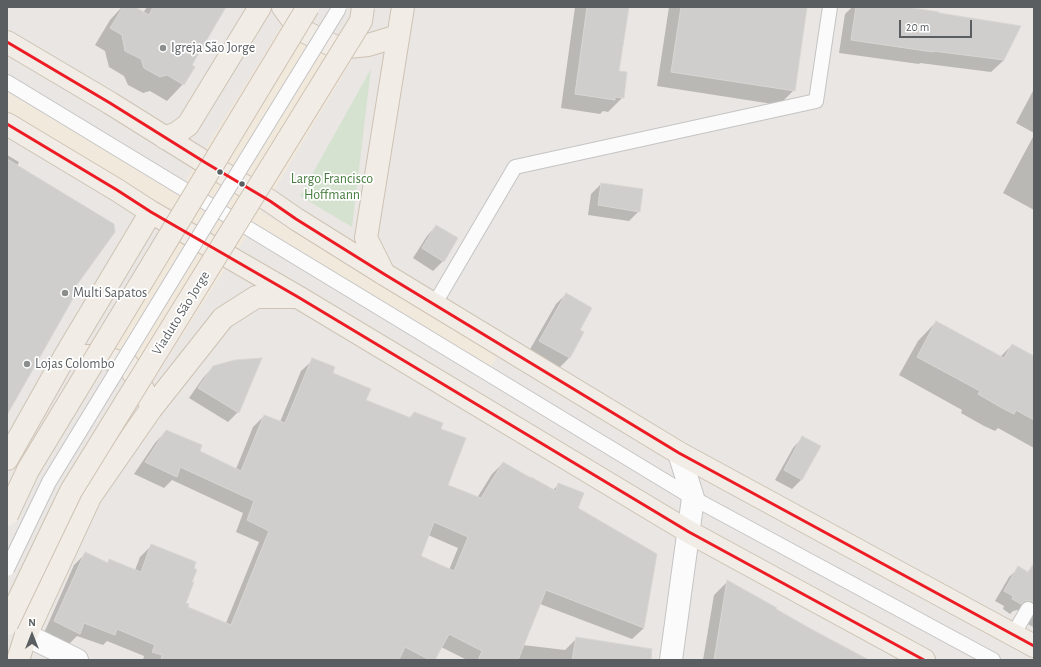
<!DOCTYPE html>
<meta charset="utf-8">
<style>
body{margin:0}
#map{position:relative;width:1041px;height:667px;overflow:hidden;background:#e9e6e3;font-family:"Alegreya Sans",sans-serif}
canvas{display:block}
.frame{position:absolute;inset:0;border:8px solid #5a5e60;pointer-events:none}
.north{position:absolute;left:12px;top:615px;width:40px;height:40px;-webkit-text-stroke:3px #fff;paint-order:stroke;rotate:0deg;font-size:11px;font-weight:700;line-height:16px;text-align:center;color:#5a5e60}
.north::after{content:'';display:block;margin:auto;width:14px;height:18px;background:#5a5e60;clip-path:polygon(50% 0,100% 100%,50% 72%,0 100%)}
.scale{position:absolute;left:899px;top:20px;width:73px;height:18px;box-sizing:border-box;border:2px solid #5a5e60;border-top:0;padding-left:5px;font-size:12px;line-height:14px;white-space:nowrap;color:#5a5e60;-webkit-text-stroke:3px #fff;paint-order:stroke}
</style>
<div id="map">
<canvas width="1041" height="667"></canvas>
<div class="frame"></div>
<div class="north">N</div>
<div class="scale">20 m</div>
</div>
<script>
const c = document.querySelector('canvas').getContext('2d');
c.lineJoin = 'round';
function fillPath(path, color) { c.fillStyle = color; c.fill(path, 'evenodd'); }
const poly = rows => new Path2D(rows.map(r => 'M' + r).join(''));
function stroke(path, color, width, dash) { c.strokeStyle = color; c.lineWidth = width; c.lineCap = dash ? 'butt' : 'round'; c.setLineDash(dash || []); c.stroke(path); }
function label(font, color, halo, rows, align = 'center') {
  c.font = font + ' "Alegreya Sans",sans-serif'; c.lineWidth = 3.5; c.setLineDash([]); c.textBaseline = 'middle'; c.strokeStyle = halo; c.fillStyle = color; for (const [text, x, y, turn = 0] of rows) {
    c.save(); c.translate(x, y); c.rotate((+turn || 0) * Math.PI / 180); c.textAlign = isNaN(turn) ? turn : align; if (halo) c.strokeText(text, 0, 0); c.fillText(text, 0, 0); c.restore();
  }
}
const commercial = poly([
 [288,16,355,55,261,212,499,353,491,368,252,227,146,392,85,355,174,211,7,113,7,92,178,193]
]);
const green = poly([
 [371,69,352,227,300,196]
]);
const shadow = poly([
 [122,7,133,7,143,13,147,7,224,7,191,65,183,84,167,101,150,91,143,93,128,85,124,76,109,67,105,51,95,45,110,20],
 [575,7,628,7,618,72,623,97,608,112,603,111,600,114,561,108],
 [669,7,806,7,794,90,779,105,657,86],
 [852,7,899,7,1004,60,991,72,920,63,919,64,839,53,845,14],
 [1034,89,1034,133,1016,123],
 [1034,135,1034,210,1003,193],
 [7,155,19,162,17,166,74,286,7,410],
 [601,184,639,211,629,221,588,215,591,194],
 [436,226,457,239,443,261,433,271,413,258,427,236],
 [566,294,579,330,583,332,569,358,559,368,529,351,556,304],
 [936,322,1000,357,1012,345,1034,357,1034,448,998,428,995,431,984,426,961,413,962,410,899,375,918,341],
 [313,360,332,373,365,401,409,418,414,413,440,430,446,486,477,498,492,474,503,463,553,490,559,484,577,509,644,628,632,639,540,604,523,645,565,650,577,638,627,660,467,660,441,647,434,660,143,660,144,656,107,641,103,645,77,636,68,645,44,633,74,565,85,554,106,564,110,560,135,570,140,557,152,545,191,583,185,604,187,608,226,623,259,542,236,532,243,513,172,480,164,488,134,474,155,443,166,431,198,452,236,469,253,427,264,416,280,422,301,371],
 [428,535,458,548,449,570,420,556],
 [213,367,238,412,228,422,189,398,203,378],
 [802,438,802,479,792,489,775,480,793,448],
 [1019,568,1034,577,1034,626,1033,627,1026,623,1023,612,1017,610,1013,611,1010,614,1003,609,1004,606,995,601,1009,577],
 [727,582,775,610,866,660,703,660,714,595]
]);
const building = poly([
 [123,7,135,7,149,15,153,7,226,7,192,65,195,67,184,85,167,75,160,77,144,68,141,59,125,51,122,35,110,28,123,7],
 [587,7,629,7,619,71,627,72,624,98,615,97,615,100,575,94,587,7],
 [681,7,807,7,795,91,671,72,681,7],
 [856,7,906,7,939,12,939,13,1021,26,1004,60,933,51,933,52,851,40,856,7],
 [7,159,114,224,115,232,76,286,79,288,7,415,7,159],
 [601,183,643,189,640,212,598,205,601,183],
 [436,225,458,238,444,262,422,248,436,225],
 [566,293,592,308,580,330,584,332,570,358,539,341,566,293],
 [936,321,1004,358,1012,344,1034,356,1034,420,1016,410,1014,414,1002,408,978,394,980,391,917,357,936,321],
 [262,358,239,413,198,388,213,366,235,360,262,358],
 [312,358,335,367,333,373,371,389,366,400,411,418,414,412,443,423,441,429,466,438,448,485,481,498,503,462,531,478,531,477,556,491,558,483,584,493,578,508,657,554,644,628,546,590,518,660,478,660,482,651,449,634,435,660,430,660,405,647,399,660,161,660,162,655,152,652,155,645,117,629,115,635,84,623,80,634,54,621,85,552,108,563,109,559,141,572,151,544,196,562,194,568,197,570,192,582,194,582,186,603,189,604,188,607,231,625,269,531,247,520,254,501,180,467,177,477,145,462,166,430,202,445,200,451,241,471,264,415,285,423,312,358],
 [434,522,468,537,454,571,421,556,434,522],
 [802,436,821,446,802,480,784,470,802,436],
 [1034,563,1034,603,1032,601,1024,601,1021,604,1012,599,1013,596,1004,591,1018,566,1028,572,1034,563],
 [727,580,777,608,776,609,811,629,869,660,714,660,727,580],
 [576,637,652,649,651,660,572,660,576,637]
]);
const service = poly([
 [7,82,693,498,993,660],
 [434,305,515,167,816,101,830,7],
 [1013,635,1028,609]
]);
const tertiary = poly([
 [26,635,77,660],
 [671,660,693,498,679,453]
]);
const primary = poly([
 [283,7,299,29,338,48,368,45,398,36],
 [7,42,110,103,206,163,270,201,296,219,384,274,679,453,1034,646],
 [7,124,117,190,151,212,298,297,689,532,924,660],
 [165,138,177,133,188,125,260,7],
 [384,274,366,238,403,7],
 [80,356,101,356,128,365,141,385,147,398],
 [7,459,65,356,151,212],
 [18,660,26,635,90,497,151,409,223,318,256,297,296,297]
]);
const serviceBridge = poly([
 [7,569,49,482,223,197,338,10,339,7]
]);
const primaryBridge = poly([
 [7,515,28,470,308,7],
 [7,624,71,491,361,21,363,7]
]);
const bus1 = poly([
 [7,42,110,103,206,163,270,201,296,219,384,274,679,453,1034,646],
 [7,124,117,190,151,212,298,297,689,532,924,660]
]);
const markers = [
 [163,48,4,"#8c8e8e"],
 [220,172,3.5,"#5a5e60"],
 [242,184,3.5,"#5a5e60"],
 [65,293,4,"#8c8e8e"],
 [27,364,4,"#8c8e8e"]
];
const poiNames = [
 ["Igreja São Jorge",171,48],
 ["Multi Sapatos",73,293],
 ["Lojas Colombo",35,364]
];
const parkNames = [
 ["Largo Francisco",332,179],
 ["Hoffmann",332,195]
];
const streetNames = [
 ["Viaduto São Jorge",181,313,-58]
];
fillPath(commercial, '#f2e9dd');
fillPath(green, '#d6e2d0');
fillPath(shadow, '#0003');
fillPath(building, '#d0cecc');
stroke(building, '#d8d6d2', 1);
stroke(service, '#c5c4c4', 16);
stroke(tertiary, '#c5c4c4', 24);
stroke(primary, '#cec2b4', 24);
stroke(service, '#fcfbfb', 14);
stroke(tertiary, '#fcfbfb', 22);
stroke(primary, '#f1ede6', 22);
stroke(serviceBridge, '#c5c4c4', 16, []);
stroke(primaryBridge, '#cec2b4', 24, []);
stroke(serviceBridge, '#fcfbfb', 14);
stroke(primaryBridge, '#f1ede6', 22);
stroke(bus1, '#ed1c24', 3);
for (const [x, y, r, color] of markers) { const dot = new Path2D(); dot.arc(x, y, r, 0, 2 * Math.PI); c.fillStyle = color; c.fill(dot); stroke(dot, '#fff', 1.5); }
label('14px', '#5a5e60', '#fff', poiNames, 'left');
label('14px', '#467b3e', '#fff', parkNames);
label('14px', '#5a5e60', '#fff', streetNames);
</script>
